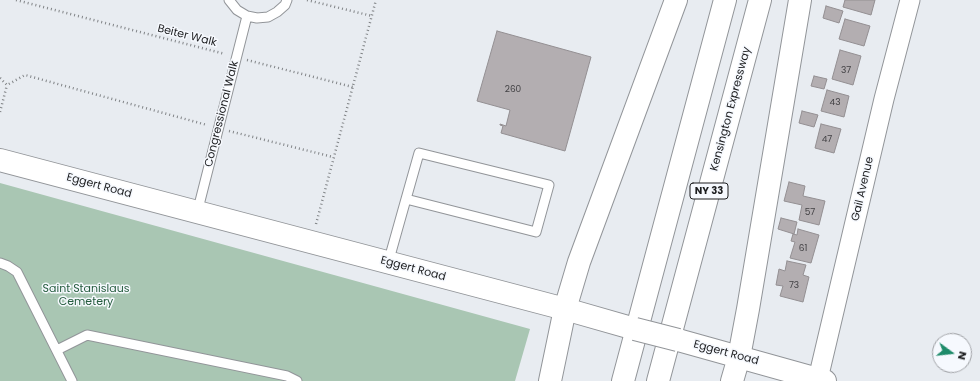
<!DOCTYPE html>
<style>
body{margin:0}
#map{position:relative;width:980px;height:381px;overflow:hidden;background:#e8ecf1;font-family:Poppins,sans-serif}
canvas{display:block}
.north{position:absolute;left:932px;top:333px;width:40px;height:40px;box-sizing:border-box;background:#f6f9fe;border:1px solid #9fa1a5;border-radius:50%;rotate:105deg;font-size:11px;font-weight:700;line-height:16px;text-align:center;color:#1c1d1f}
.north::after{content:'';display:block;margin:auto;width:14px;height:18px;background:#1e8b6a;clip-path:polygon(50% 0,100% 100%,50% 72%,0 100%)}
</style>
<div id="map">
<canvas width="980" height="381"></canvas>
<div class="north">N</div>
</div>
<script>
const c = document.querySelector('canvas').getContext('2d');
c.lineJoin = 'round';
function fillPath(path, color) { c.fillStyle = color; c.fill(path, 'evenodd'); }
const poly = rows => new Path2D(rows.map(r => 'M' + r).join(''));
function stroke(path, color, width, dash) { c.strokeStyle = color; c.lineWidth = width; c.lineCap = dash ? 'butt' : 'round'; c.setLineDash(dash || []); c.stroke(path); }
function label(font, color, halo, rows, align = 'center') {
  c.font = font + ' Poppins,sans-serif'; c.lineWidth = 3; c.setLineDash([]); c.textBaseline = 'middle'; c.strokeStyle = halo; c.fillStyle = color; for (const [text, x, y, turn = 0] of rows) {
    c.save(); c.translate(x, y); c.rotate((+turn || 0) * Math.PI / 180); c.textAlign = isNaN(turn) ? turn : align; if (halo) c.strokeText(text, 0, 0); c.fillText(text, 0, 0); c.restore();
  }
}
const green = poly([
 [0,183,530,329,515,381,0,381]
]);
const building = poly([
 [845,0,875,0,871,15,843,7,845,0],
 [826,6,843,11,839,23,823,18,826,6],
 [845,19,870,26,864,46,839,39,845,19],
 [497,31,591,57,565,151,501,133,503,126,500,125,500,124,506,126,510,110,477,101,497,31],
 [840,50,861,56,853,85,832,79,840,50],
 [814,76,827,79,824,89,811,86,814,76],
 [827,90,849,96,844,117,821,111,827,90],
 [802,111,818,115,814,127,799,123,802,111],
 [821,124,841,129,834,153,815,148,821,124],
 [789,182,805,186,803,196,825,201,819,225,799,220,802,205,784,201,789,182],
 [781,218,797,222,794,234,778,229,781,218],
 [798,229,819,235,811,263,790,258,795,242,791,241,793,234,797,235,798,229],
 [787,261,806,265,803,275,809,277,803,302,780,296,783,286,776,285,779,269,785,271,787,261]
]);
const path = poly([
 [16,0,225,54],
 [307,0,372,16],
 [247,60,353,87],
 [0,78,7,85,25,75,207,125],
 [0,112,7,85],
 [229,131,333,157],
 [316,224,376,0]
]);
const service = poly([
 [229,0,237,10,247,16,257,18,268,17,277,12,285,5,287,0],
 [197,213,247,16],
 [0,263,8,266,17,272,72,381],
 [388,263,406,199,419,153,549,185,536,232,406,199],
 [57,350,87,335,287,376,297,381]
]);
const minor = poly([
 [818,379,884,99,910,0]
]);
const tertiary = poly([
 [0,160,565,309,635,329],
 [678,340,825,381]
]);
const motorway = poly([
 [550,381,565,309,579,262,676,0],
 [623,381,725,0],
 [658,381,760,0],
 [732,381,739,357,748,309,800,0]
]);
const tertiaryBridge = poly([
 [635,329,678,340]
]);
const numberNames = [
 ["37",846,71],
 ["260",513,90],
 ["43",835,103],
 ["47",827,140],
 ["57",810,213],
 ["61",803,249],
 ["73",794,286]
];
const shields = [
 [709,191,38]
];
const shieldNames = [
 ["NY 33",709,191]
];
const streetNames = [
 ["Beiter Walk",187,36,14],
 ["Kensington Expressway",731,109,-75],
 ["Congressional Walk",222,114,-76],
 ["Eggert Road",99,186,15],
 ["Gail Avenue",863,189,-77],
 ["Eggert Road",413,269,15],
 ["Eggert Road",726,353,15]
];
const parkNames = [
 ["Saint Stanislaus",86,289],
 ["Cemetery",86,302]
];
fillPath(green, '#a9c6b3');
fillPath(building, '#b3aeb1');
stroke(building, '#938f92', 1);
stroke(service, '#929599', 11);
stroke(minor, '#929599', 21);
stroke(tertiary, '#929599', 24);
stroke(motorway, '#929599', 24);
stroke(path, '#818487', 2.5, [1, 3]);
stroke(service, '#fff', 9);
stroke(minor, '#fff', 19);
stroke(tertiary, '#fff', 22);
stroke(motorway, '#fff', 22);
stroke(tertiaryBridge, '#929599', 24, []);
stroke(tertiaryBridge, '#fff', 22);
label('9px', '#424144', null, numberNames);
for (const [x, y, w] of shields) { const box = new Path2D(); box.roundRect(x - w / 2, y - 8, w, 16, 3); c.fillStyle = '#f6f9fe'; c.fill(box); stroke(box, '#1c1d1f', 1); }
label('bold 10px', '#1c1d1f', null, shieldNames);
label('11px', '#1c1d1f', '#f6f9fe', streetNames);
label('11px', '#255c3e', '#f6f9fe', parkNames);
</script>
